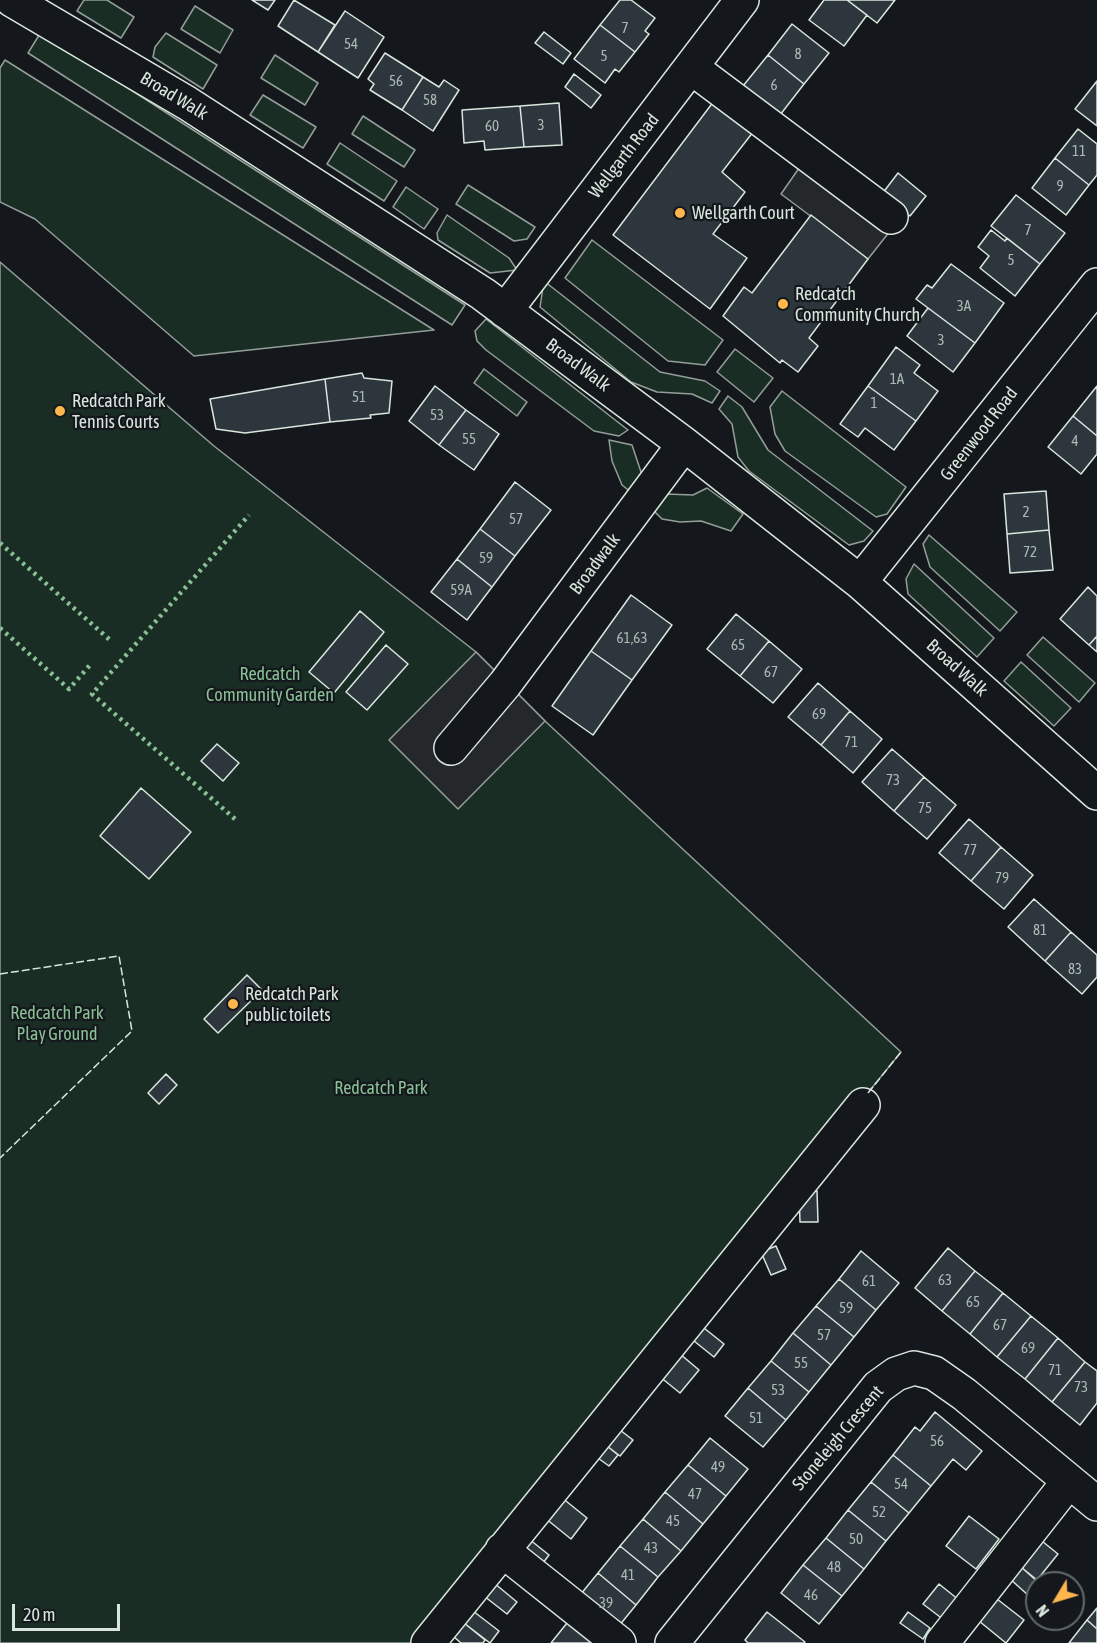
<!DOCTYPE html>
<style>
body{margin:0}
#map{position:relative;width:1097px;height:1643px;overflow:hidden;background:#14181c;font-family:"Asap Condensed",sans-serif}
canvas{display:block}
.north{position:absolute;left:1025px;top:1571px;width:60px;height:60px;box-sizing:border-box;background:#14181c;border:2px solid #626a69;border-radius:50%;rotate:232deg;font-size:16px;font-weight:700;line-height:24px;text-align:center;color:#d8e6dc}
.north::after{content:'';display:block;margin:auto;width:21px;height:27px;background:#ffb74d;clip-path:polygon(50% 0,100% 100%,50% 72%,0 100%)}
.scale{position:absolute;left:12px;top:1604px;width:108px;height:27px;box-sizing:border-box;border:3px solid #d8e6dc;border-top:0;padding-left:8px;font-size:18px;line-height:21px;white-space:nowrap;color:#d8e6dc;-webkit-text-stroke:4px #14181c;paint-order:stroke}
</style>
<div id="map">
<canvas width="1097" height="1643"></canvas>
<div class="north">N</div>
<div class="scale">20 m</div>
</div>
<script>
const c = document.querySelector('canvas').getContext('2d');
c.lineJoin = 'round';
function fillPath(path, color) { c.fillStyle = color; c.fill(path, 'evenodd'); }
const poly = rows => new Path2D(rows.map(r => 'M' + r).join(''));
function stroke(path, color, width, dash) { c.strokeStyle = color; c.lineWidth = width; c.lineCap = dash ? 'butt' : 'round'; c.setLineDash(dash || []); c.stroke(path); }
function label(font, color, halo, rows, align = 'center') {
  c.font = font + ' "Asap Condensed",sans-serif'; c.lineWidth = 4.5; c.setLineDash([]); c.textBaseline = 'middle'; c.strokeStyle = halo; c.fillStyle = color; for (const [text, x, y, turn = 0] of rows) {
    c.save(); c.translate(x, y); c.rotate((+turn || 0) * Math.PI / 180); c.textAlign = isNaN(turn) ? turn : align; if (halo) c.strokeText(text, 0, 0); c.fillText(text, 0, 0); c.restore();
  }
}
const green = poly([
 [84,0,107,0,134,17,121,38,77,11,84,0],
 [195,6,233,30,220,53,181,29,195,6],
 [41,32,465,305,452,325,28,53,41,32],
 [166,33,217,65,203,89,153,57,155,47,166,33],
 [275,55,318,83,305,105,261,78,275,55],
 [5,60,434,330,194,356,35,219,0,202,0,68,5,60],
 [263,95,316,127,303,148,250,115,263,95],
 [363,116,415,150,404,167,352,134,363,116],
 [340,143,397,181,384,201,327,164,340,143],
 [468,185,535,227,527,239,514,241,456,204,468,185],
 [406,187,438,209,424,229,393,207,406,187],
 [447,215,509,258,517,270,490,273,438,240,437,233,447,215],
 [592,240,723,340,705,365,668,361,565,278,592,240],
 [0,262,214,446,476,652,545,721,901,1052,421,1643,0,1643,0,262],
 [544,281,660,372,705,381,720,391,712,403,692,394,657,392,631,382,540,307,544,281],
 [486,319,628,430,619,436,594,431,486,350,477,341,475,331,486,319],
 [735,349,773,378,754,402,717,372,735,349],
 [484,369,527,402,517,416,474,383,484,369],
 [782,391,906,487,887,514,876,517,785,451,775,434,770,407,782,391],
 [728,396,742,407,768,450,873,531,864,541,849,545,749,471,738,457,732,424,719,409,728,396],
 [609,440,632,445,643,478,633,494,622,485,612,461,609,440],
 [707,488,743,514,731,531,701,521,680,522,662,519,653,510,666,494,693,495,707,488],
 [929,535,1017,612,1000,631,930,567,923,544,929,535],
 [914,564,994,638,977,657,908,594,906,579,914,564],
 [1043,637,1095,683,1079,702,1027,655,1043,637],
 [1021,662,1071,708,1054,726,1004,681,1021,662]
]);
const parking = poly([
 [804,161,894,226,868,259,781,194,804,161],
 [476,652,545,721,458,809,389,740,476,652]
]);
const building = poly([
 [252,0,275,0,268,10,252,0],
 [294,0,335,25,318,52,278,26,294,0],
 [620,0,631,0,655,18,645,31,649,34,635,52,600,25,620,0],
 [824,0,847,0,867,15,844,46,809,20,824,0],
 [847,0,895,0,877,23,847,0],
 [345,11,384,37,358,78,318,52,345,11],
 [792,24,829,53,804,84,768,55,792,24],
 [600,25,635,52,619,72,615,69,605,83,574,59,600,25],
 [544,32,571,53,563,64,535,43,544,32],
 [385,53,423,77,402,110,370,90,374,84,368,79,385,53],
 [768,55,804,84,780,115,743,86,768,55],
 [574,74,601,95,591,108,565,87,574,74],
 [423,77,439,87,444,80,459,90,433,131,402,110,423,77],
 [1097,81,1097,126,1075,109,1097,81],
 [717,97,757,127,722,172,745,192,713,234,747,258,710,309,613,235,717,97],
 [559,103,562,145,524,147,520,106,559,103],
 [520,106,524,147,485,150,484,141,464,143,462,110,520,106],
 [1078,129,1097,144,1097,175,1089,185,1055,158,1078,129],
 [1055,158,1089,185,1066,215,1032,188,1055,158],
 [898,173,926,196,910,216,882,194,898,173],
 [1016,195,1065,233,1040,264,991,226,1016,195],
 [811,215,868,259,809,338,818,346,798,372,782,360,780,363,723,316,744,287,752,293,811,215],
 [991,230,1005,241,1007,238,1040,264,1015,296,980,268,989,256,978,247,991,230],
 [951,264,1004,303,975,343,916,299,927,285,932,288,951,264],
 [928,308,975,343,953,372,907,336,928,308],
 [896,347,920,365,914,373,938,391,916,421,868,386,896,347],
 [362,373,364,378,392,381,389,413,370,415,371,418,330,422,325,379,362,373],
 [325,379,330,422,245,433,216,429,210,399,325,379],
 [435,386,466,410,439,445,409,421,435,386],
 [868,386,916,421,894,450,865,428,858,437,840,424,868,386],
 [1097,386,1097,436,1073,416,1097,386],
 [466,410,499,434,474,470,439,445,466,410],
 [1073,416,1097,436,1097,454,1081,474,1048,447,1073,416],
 [515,482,551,510,515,556,480,529,515,482],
 [1046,491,1049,530,1007,534,1004,494,1046,491],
 [480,529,515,556,492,587,457,559,480,529],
 [1049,530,1053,570,1010,573,1007,534,1049,530],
 [457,559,492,587,467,620,431,592,457,559],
 [1088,587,1097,596,1097,636,1089,645,1060,619,1088,587],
 [631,595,672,625,632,680,591,651,631,595],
 [360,611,384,632,334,693,309,672,360,611],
 [736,614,769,641,740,676,707,649,736,614],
 [1097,636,1097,652,1089,645,1097,636],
 [769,641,802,669,773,703,740,676,769,641],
 [386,645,408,664,367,710,346,692,386,645],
 [591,651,632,680,593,735,552,706,591,651],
 [818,683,850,711,821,745,788,717,818,683],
 [850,711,882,739,853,773,821,745,850,711],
 [217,744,239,763,223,781,201,761,217,744],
 [892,749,924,777,894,811,862,782,892,749],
 [924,777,956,805,927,839,894,811,924,777],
 [141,788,191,832,149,879,100,836,141,788],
 [969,819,1001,847,971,881,939,853,969,819],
 [1001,847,1033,875,1004,909,971,881,1001,847],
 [1034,899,1071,932,1045,961,1008,927,1034,899],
 [1071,932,1097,955,1097,977,1082,994,1045,961,1071,932],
 [247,975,262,990,218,1033,204,1019,247,975],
 [166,1074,177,1085,159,1104,148,1093,166,1074],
 [817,1191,818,1222,800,1222,799,1192,817,1191],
 [776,1246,786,1269,771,1275,761,1252,776,1246],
 [948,1248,975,1271,942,1311,915,1288,948,1248],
 [861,1251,899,1283,876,1310,839,1279,861,1251],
 [975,1271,1003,1293,970,1334,942,1311,975,1271],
 [839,1279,876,1310,854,1337,816,1306,839,1279],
 [1003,1293,1031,1316,997,1357,970,1334,1003,1293],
 [816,1306,854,1337,831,1365,793,1333,816,1306],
 [1031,1316,1058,1338,1025,1379,997,1357,1031,1316],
 [694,1320,724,1344,714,1357,684,1333,694,1320],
 [793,1333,831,1365,809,1392,771,1361,793,1333],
 [1058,1338,1085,1362,1052,1402,1025,1379,1058,1338],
 [673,1348,699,1370,680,1393,654,1372,673,1348],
 [771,1361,809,1392,786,1420,748,1388,771,1361],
 [1085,1362,1097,1371,1097,1403,1080,1425,1052,1402,1085,1362],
 [748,1388,786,1420,763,1447,725,1416,748,1388],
 [935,1412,982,1451,966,1470,953,1459,931,1486,893,1455,915,1427,920,1431,935,1412],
 [620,1430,633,1440,620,1456,607,1446,620,1430],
 [710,1438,748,1469,726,1496,688,1465,710,1438],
 [607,1446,618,1455,609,1466,591,1453,607,1446],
 [893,1455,931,1486,909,1513,871,1482,893,1455],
 [688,1465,726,1496,703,1524,665,1492,688,1465],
 [871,1482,909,1513,886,1541,848,1510,871,1482],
 [665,1492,703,1524,681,1551,643,1519,665,1492],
 [561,1497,587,1518,571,1539,545,1518,561,1497],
 [848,1510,886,1541,864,1569,826,1538,848,1510],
 [969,1516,999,1539,976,1569,946,1546,969,1516],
 [643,1519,681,1551,658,1577,620,1546,643,1519],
 [1037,1537,1058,1554,1037,1580,1016,1563,1037,1537],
 [826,1538,864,1569,842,1596,803,1565,826,1538],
 [529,1539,549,1555,540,1567,519,1550,529,1539],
 [620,1546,658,1577,636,1605,598,1573,620,1546],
 [803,1565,842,1596,819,1624,781,1593,803,1565],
 [1020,1566,1039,1583,1029,1596,1009,1578,1020,1566],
 [598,1573,636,1605,614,1632,576,1600,598,1573],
 [494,1583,517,1602,507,1614,484,1596,494,1583],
 [939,1584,959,1600,944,1620,923,1604,939,1584],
 [997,1599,1024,1620,1006,1643,979,1621,997,1599],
 [1097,1608,1097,1629,1087,1620,1097,1608],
 [473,1611,499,1631,490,1643,464,1623,473,1611],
 [767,1612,805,1642,804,1643,748,1643,745,1640,767,1612],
 [908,1612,930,1628,923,1639,900,1623,908,1612],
 [571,1618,600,1643,551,1643,571,1618],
 [1087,1620,1097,1629,1097,1643,1069,1643,1087,1620],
 [464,1623,485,1640,483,1643,461,1643,453,1636,464,1623]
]);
const minor = poly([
 [12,0,187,103,483,294,684,444,860,582,1097,793],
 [692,68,891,217],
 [505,311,742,0],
 [860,582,1097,285],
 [451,748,505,684,684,444],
 [502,1550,619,1643],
 [428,1643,863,1105],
 [672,1643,878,1387,896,1374,914,1368,934,1373,964,1394,1097,1504],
 [942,1643,1069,1481]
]);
const hedge = poly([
 [0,543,110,640],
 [0,628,69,689,90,665],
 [235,819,92,694,249,515]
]);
const fence = poly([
 [0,974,119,956,132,1031,0,1158],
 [868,1093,901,1052]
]);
const markers = [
 [680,213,6,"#ffb74d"],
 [783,304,6,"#ffb74d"],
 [60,411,6,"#ffb74d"],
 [233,1004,6,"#ffb74d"]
];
const numberNames = [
 ["7",625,28],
 ["54",351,44],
 ["8",798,54],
 ["5",604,56],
 ["56",396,81],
 ["6",774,85],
 ["58",430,100],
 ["3",541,125],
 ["60",492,126],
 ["11",1079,151],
 ["9",1060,186],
 ["7",1028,230],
 ["5",1011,260],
 ["3A",964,306],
 ["3",941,340],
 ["1A",897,379],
 ["51",359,397],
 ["1",874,403],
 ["53",437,415],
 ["55",469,439],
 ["4",1075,441],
 ["2",1026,512],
 ["57",516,519],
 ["72",1030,552],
 ["59",486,558],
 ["59A",461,590],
 ["61,63",632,638],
 ["65",738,645],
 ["67",771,672],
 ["69",819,714],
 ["71",851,742],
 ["73",893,780],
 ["75",925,808],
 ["77",970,850],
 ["79",1002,878],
 ["81",1040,930],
 ["83",1075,969],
 ["63",945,1280],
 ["61",869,1281],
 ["65",973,1302],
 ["59",846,1308],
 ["67",1000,1325],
 ["57",824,1335],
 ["69",1028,1348],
 ["55",801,1363],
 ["71",1055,1370],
 ["73",1081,1387],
 ["53",778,1390],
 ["51",756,1418],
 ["56",937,1441],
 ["49",718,1467],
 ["54",901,1484],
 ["47",695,1494],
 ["52",879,1512],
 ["45",673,1521],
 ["50",856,1539],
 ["43",651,1548],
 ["48",834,1567],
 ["41",628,1575],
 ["46",811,1595],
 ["39",606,1603]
];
const streetNames = [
 ["Broad Walk",174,96,31],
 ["Wellgarth Road",624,156,-52],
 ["Broad Walk",578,365,37],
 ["Greenwood Road",979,434,-52],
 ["Broadwalk",595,564,-53],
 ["Broad Walk",957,668,42],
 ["Stoneleigh Crescent",838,1438,-50]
];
const poiNames = [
 ["Wellgarth Court",692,213],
 ["Redcatch",795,294],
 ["Community Church",795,315],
 ["Redcatch Park",72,401],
 ["Tennis Courts",72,422],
 ["Redcatch Park",245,994],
 ["public toilets",245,1015]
];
const parkNames = [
 ["Redcatch",270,674],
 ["Community Garden",270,695],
 ["Redcatch Park",57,1013],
 ["Play Ground",57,1034],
 ["Redcatch Park",381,1088]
];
fillPath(green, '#1a2d24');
stroke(green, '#939e99', 1.5);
fillPath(parking, '#24282b');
stroke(parking, '#939e99', 1.5);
fillPath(building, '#2c363c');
stroke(building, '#d8e6dc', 1.5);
stroke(minor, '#d8e6dc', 36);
stroke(minor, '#14181c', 33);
stroke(hedge, '#8ac095', 4.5, [3, 4.5]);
stroke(fence, '#d8e6dc', 1.5, [8, 3]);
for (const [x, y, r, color] of markers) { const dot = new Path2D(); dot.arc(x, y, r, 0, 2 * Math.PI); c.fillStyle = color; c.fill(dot); stroke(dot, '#14181c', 2); }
label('15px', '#adbab4', null, numberNames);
label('18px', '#d8e6dc', '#14181c', streetNames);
label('18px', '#d8e6dc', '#14181c', poiNames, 'left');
label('18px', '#8ac095', '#14181c', parkNames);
</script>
